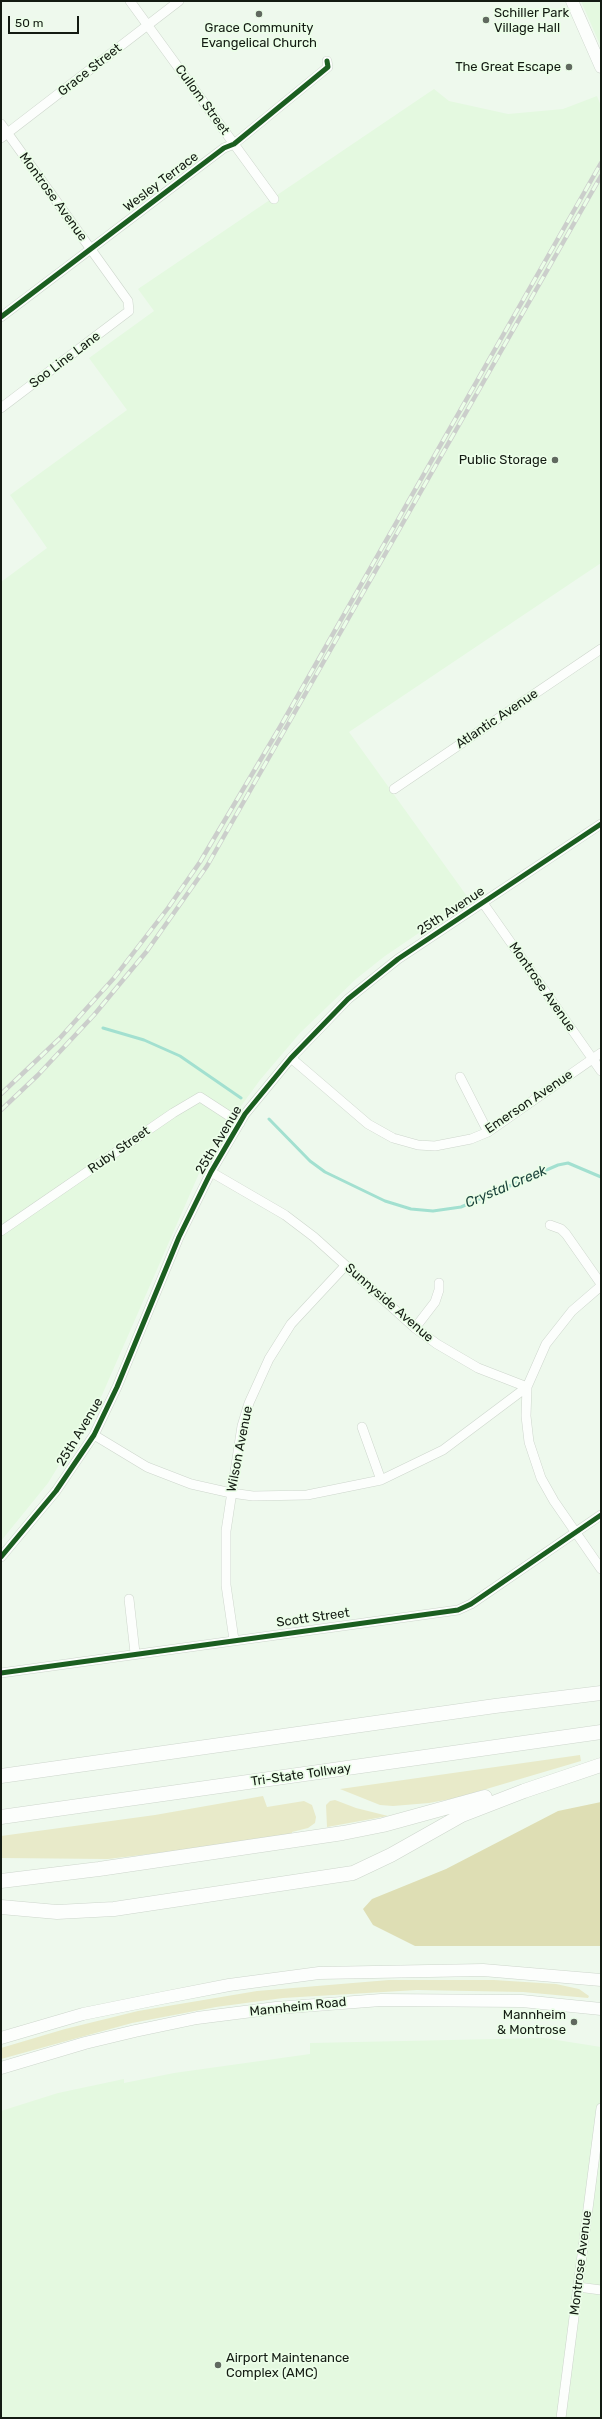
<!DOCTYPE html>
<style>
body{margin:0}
#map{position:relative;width:602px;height:2419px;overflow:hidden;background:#eef9ed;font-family:Rubik,sans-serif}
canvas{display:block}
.frame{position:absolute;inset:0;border:2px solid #131b12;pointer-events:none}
.scale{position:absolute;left:8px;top:16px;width:71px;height:18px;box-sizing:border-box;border:2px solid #131b12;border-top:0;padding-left:5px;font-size:12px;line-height:14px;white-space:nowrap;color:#131b12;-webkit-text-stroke:3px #ebfee8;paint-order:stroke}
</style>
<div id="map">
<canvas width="602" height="2419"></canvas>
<div class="frame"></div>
<div class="scale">50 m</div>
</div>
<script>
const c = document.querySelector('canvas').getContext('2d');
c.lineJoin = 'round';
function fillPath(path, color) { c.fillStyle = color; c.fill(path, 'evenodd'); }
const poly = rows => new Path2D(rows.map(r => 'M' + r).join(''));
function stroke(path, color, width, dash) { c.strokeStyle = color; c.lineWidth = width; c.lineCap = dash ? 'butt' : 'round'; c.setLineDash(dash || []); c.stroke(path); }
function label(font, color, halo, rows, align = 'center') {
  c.font = font + ' Rubik,sans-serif'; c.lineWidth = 3.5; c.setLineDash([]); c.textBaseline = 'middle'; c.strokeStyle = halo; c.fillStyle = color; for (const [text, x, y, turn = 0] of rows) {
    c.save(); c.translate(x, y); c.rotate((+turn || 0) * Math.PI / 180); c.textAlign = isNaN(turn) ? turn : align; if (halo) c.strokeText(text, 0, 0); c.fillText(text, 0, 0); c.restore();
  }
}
const built = poly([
 [581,1,601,1,601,47],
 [434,89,449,101,508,114,563,109,597,96,601,106,601,563,349,732,469,899,385,956,356,979,300,1033,260,1080,225,1128,201,1169,102,1395,48,1483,1,1541,1,582,47,548,10,495,127,410,89,358,154,311,138,289],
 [544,2038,601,2047,601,2418,1,2418,1,2111,58,2093,124,2079,124,2083,174,2073,310,2054,310,2043]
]);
const green = poly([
 [580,1755,581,1761,456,1798,429,1803,393,1806,380,1805,340,1789],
 [263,1796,267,1807,304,1801,312,1805,316,1817,315,1823,308,1828,292,1832,292,1837,108,1859,1,1858,1,1836,155,1815],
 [335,1800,356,1808,388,1816,327,1827,326,1805,330,1801],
 [389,1980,494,1980,556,1984,579,1989,589,1996,588,1998,523,1992,417,1990,283,1998,216,2007,132,2023,1,2059,1,2048,65,2029,138,2011,257,1991]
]);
const forest = poly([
 [601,1802,601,1946,415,1946,373,1925,363,1909,372,1899,446,1869,558,1811]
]);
const stream = poly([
 [103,1028,144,1040,180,1056,241,1098],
 [269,1119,310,1161,325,1172,385,1201,411,1209,433,1211,461,1207,558,1165,568,1163,601,1177]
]);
const minor = poly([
 [130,1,274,199],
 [1,124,128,301,129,311,1,408],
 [1,138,179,1],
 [1,317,224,148,234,144,328,67,327,61],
 [394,789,601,649],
 [483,903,601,1071],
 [291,1058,368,1124,393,1138,418,1145,435,1146,471,1139,488,1132,601,1053],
 [460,1077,488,1132],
 [211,1172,285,1215,314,1237,415,1328,437,1344,478,1368,527,1387,526,1416,529,1442,541,1478,554,1501,601,1569],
 [550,1225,561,1229,566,1234,601,1284],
 [1,1231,173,1113,200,1097,240,1123],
 [415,1328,435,1302,439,1290,439,1283],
 [362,1427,381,1480],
 [94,1435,147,1467,191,1484,231,1493,253,1496,307,1495,381,1480,443,1450,527,1387,546,1344,572,1311,601,1286],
 [1,1557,56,1491,94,1435,117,1387,179,1237,211,1172,245,1114,291,1058,348,999,398,959,601,824],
 [129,1599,135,1653],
 [234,1640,226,1585,226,1531,242,1426,249,1403,269,1359,291,1324,345,1266],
 [1,1673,458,1610,471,1604,601,1515],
 [578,2287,601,2290],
 [561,2418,601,2108]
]);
const major = poly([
 [572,1,601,67],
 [1,2038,83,2014,162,1998,229,1985,319,1973,483,1970,601,1980],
 [1,2068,85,2043,135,2031,197,2018,276,2008,381,2000,522,2001,601,2009]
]);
const highway = poly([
 [1,1776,495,1706,601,1693],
 [1,1817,601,1732],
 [1,1881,99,1869,343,1833,383,1825,485,1797],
 [1,1907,57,1912,114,1909,353,1873,391,1855,462,1815,524,1791,601,1765]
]);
const rail = poly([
 [1,1094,59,1039,114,978,168,908,200,862,280,727,601,163],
 [1,1110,38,1075,94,1015,147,951,207,866,601,176]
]);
const cycleway = poly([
 [1,317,224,148,234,144,328,67,327,61],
 [1,1557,56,1491,94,1435,117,1387,179,1237,211,1172,245,1114,291,1058,348,999,398,959,601,824],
 [1,1673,458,1610,471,1604,601,1515]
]);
const markers = [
 [259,14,4,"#60695f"],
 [486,20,4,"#60695f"],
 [569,67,4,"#60695f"],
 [555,460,4,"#60695f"],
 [574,2022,4,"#60695f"],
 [218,2365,4,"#60695f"]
];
const poiNames = [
 ["Schiller Park",494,13,"left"],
 ["Village Hall",494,28,"left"],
 ["Grace Community",259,28,"center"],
 ["Evangelical Church",259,43,"center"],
 ["The Great Escape",561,67],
 ["Public Storage",547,460],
 ["Mannheim",566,2015],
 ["& Montrose",566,2030],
 ["Airport Maintenance",226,2358,"left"],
 ["Complex (AMC)",226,2373,"left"]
];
const streetNames = [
 ["Grace Street",90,70,-38],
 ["Cullom Street",202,100,54],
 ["Wesley Terrace",161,182,-37],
 ["Montrose Avenue",53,197,54],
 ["Soo Line Lane",65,360,-37],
 ["Atlantic Avenue",497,719,-34],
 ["25th Avenue",451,911,-33],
 ["Montrose Avenue",542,987,55],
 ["Emerson Avenue",529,1102,-34],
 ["25th Avenue",219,1140,-59],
 ["Ruby Street",119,1150,-35],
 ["Sunnyside Avenue",389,1303,41],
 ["25th Avenue",80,1432,-59],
 ["Wilson Avenue",240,1449,-79],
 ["Scott Street",313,1618,-8],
 ["Tri-State Tollway",301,1775,-8],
 ["Mannheim Road",298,2007,-6],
 ["Montrose Avenue",581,2263,-83]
];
const waterNames = [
 ["Crystal Creek",506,1187,-23]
];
fillPath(built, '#e4f9e0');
fillPath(green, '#e8eac9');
fillPath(forest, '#dedeb4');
stroke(stream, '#a2e0d0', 3);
stroke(minor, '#cdd6cc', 10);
stroke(major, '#cdd6cc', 13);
stroke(highway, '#cdd6cc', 15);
stroke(minor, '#fcfefc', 9);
stroke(major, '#fcfefc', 12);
stroke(highway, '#fcfefc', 14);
stroke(rail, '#cbcecb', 4.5);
stroke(rail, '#ebfee8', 3, [9]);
stroke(cycleway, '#1b5e20', 5);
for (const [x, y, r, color] of markers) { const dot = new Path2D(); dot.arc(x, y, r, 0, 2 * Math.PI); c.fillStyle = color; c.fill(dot); stroke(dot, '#ebfee8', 1.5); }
label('13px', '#131b12', '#ebfee8', poiNames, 'right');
label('13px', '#131b12', '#ebfee8', streetNames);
label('italic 14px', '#1c443c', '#ebfee8', waterNames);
</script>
